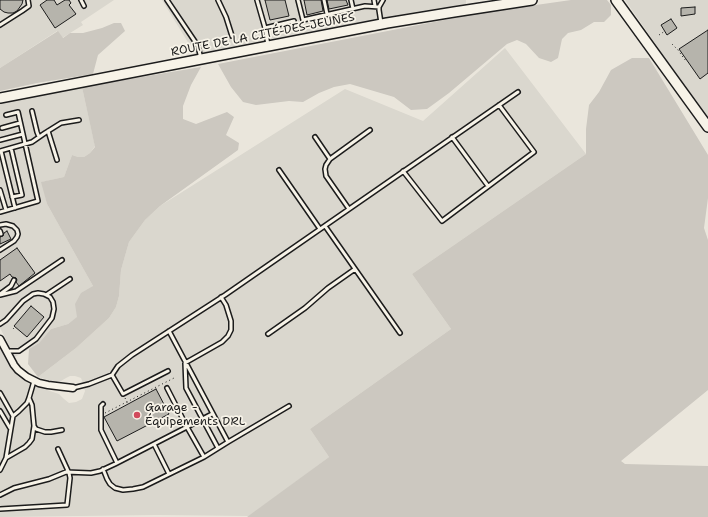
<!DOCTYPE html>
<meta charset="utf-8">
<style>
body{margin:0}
canvas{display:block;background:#eae6dc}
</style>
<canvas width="708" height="517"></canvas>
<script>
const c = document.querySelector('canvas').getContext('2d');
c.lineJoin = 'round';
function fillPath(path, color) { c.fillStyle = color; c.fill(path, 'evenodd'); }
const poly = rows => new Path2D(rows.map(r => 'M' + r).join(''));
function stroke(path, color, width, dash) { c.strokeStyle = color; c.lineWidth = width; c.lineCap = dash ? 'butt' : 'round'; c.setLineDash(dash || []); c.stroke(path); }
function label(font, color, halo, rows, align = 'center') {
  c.font = font + ' "Shantell Sans",sans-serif'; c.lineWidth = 3.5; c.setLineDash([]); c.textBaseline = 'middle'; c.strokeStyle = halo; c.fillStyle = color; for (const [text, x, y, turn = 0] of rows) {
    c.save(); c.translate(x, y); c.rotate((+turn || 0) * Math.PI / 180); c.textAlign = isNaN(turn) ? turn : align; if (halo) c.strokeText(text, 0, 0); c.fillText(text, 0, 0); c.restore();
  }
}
const built = poly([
 [0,0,114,0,81,22,83,25,62,38,57,31,0,68],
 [162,0,466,0,466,4,416,12,188,56,191,53,189,44],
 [625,0,708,0,708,117,666,59],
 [505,48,586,154,412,274,451,329,310,429,329,457,250,516,157,515,0,517,0,348,6,360,12,370,18,376,29,384,59,394,64,399,69,403,76,402,82,399,85,391,83,383,81,378,75,376,70,376,66,378,61,381,56,382,38,377,76,348,109,318,116,307,119,296,121,270,129,242,145,220,160,206,345,89,423,121],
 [82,87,95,146,90,153,84,157,78,157,72,155,64,177,42,182,47,204,93,286,78,317,68,324,51,329,39,343,15,357,0,328,0,103]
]);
const green = poly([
 [571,0,607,0,611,5,611,15,604,22,594,22,581,30,568,33,562,39,558,58,551,62,539,58,526,44,517,40,507,44,449,93,427,109,411,110,394,97,350,84,334,87,319,93,303,102,289,101,256,105,243,102,231,87,218,64,480,13],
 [114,23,121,23,125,31,98,55,93,74,37,83,0,91,0,68,58,31,63,38,70,33,83,33,102,28],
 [632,58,649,58,708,155,708,198,704,228,708,240,708,390,621,461,625,464,708,466,708,517,247,517,329,457,310,429,451,329,412,274,586,154,586,129,589,105,599,92,611,70],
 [201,67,191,85,183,106,183,119,196,124,227,112,234,117,226,135,239,143,238,150,160,206,145,220,129,242,121,270,119,296,116,307,109,318,76,348,38,377,28,364,29,349,39,343,51,329,68,324,77,317,75,304,81,293,93,286,47,204,41,182,64,177,72,155,78,157,84,157,90,153,95,147,82,87]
]);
const building = poly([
 [0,0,23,0,22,4,17,11,13,13,8,13,4,12,0,9,0,0],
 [47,0,54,0,57,5,65,0,69,0,71,3,69,5,76,14,55,28,40,5,47,0],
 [265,0,285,0,289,16,270,20,265,0],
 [304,0,321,0,323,11,307,15,304,0],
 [327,0,346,0,348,5,329,9,327,0],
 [695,7,695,14,681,16,681,8,695,7],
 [671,19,677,28,667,35,661,25,671,19],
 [708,30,708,73,700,79,679,49,708,30],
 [7,231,11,239,0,244,0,237,3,236,4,233,7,231],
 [17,248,35,273,19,286,16,282,17,280,16,278,12,277,10,274,0,281,0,260,17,248],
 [31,306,44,317,27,337,14,326,31,306],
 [156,389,169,414,117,441,104,417,156,389]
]);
const path = poly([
 [659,35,665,31],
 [672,44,678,50,685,60,686,59],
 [13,329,15,327],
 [125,398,128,404],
 [105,413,174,378]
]);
const service = poly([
 [81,0,84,6],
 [167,0,198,46,201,59],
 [218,0,226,17,232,36],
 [257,0,265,28],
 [298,0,303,20,365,6,379,7],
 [324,0,327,14],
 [351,0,353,9],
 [374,0,375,6],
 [381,23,379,10,379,7,383,0],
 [0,25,22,11,29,6,28,0],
 [268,45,265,28,294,21],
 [32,111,37,132,39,137],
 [2,128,20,123],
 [48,131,57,160],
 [315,137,330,159,326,165,325,169,326,176,349,209],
 [452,137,488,186],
 [0,140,23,134],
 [11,148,22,195,12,197],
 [0,151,32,142,45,133,61,123,79,120],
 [1,151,15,208],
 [330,159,370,130],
 [279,170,320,229],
 [403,171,442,221,534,152,499,105],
 [0,190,6,210],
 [0,212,38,201,18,112,6,115],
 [0,225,6,224,13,226,17,230,18,234,17,237,14,241,0,250],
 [325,226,400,333],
 [0,231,1,234],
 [0,294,11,286,14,280],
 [0,295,16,291,62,260],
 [46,295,70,279],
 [0,324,6,320,23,301,33,294,38,293,44,294,50,297,53,302,54,309,52,318,36,339,19,351,10,351,7,353],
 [169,331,228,442,289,406],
 [268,334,305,308,328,288,355,269],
 [112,375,118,366,132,355,225,295,518,92],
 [73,388,89,384,112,375,123,394,168,371],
 [0,393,13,416,6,458,0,470],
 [29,398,32,405,34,426,36,429,45,432,51,432,62,430],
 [103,404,101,406,101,430,117,463],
 [0,411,10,428],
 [13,416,19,411,27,403,29,398,34,381],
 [154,444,169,474],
 [218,448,186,388,185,363,222,342,228,336,231,330,231,321,226,305,221,297],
 [204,457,187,427,212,414],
 [6,458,25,447,29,443,32,439,34,426],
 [103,469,107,479,110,484,115,488,123,490,133,489,143,487,204,457,228,442],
 [0,495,14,488,49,479,66,472,91,473,100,471,115,464,187,427,167,388],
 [0,509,67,505,70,478,69,473,58,449]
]);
const minor = poly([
 [0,339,14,365,18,370,27,377,39,383,48,385,73,388]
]);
const secondary = poly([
 [616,0,708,127],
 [0,98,387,23,454,12,532,0]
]);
const markers = [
 [137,415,4,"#d1495b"]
];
const streetNames = [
 ["ROUTE DE LA CITÉ-DES-JEUNES",263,35,-11]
];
const poiNames = [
 ["Garage -",145,408],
 ["Équipements DRL",145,422]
];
fillPath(built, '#dad7ce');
fillPath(green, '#ccc8c0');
fillPath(building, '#b6b4ac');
stroke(building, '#1c1c1c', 1);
stroke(service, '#1c1c1c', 6);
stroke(minor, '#1c1c1c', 9);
stroke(secondary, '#1c1c1c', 12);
stroke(path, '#1c1c1c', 1, [1, 3]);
stroke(service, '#f7f3e8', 3);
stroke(minor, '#f7f3e8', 6);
stroke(secondary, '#f7f3e8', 9);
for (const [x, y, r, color] of markers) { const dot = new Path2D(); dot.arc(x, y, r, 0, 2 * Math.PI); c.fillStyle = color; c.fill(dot); stroke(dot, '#f7f3e8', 1.5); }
label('12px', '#1c1c1c', '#f7f3e8', streetNames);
label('12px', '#1c1c1c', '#f7f3e8', poiNames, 'left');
</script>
